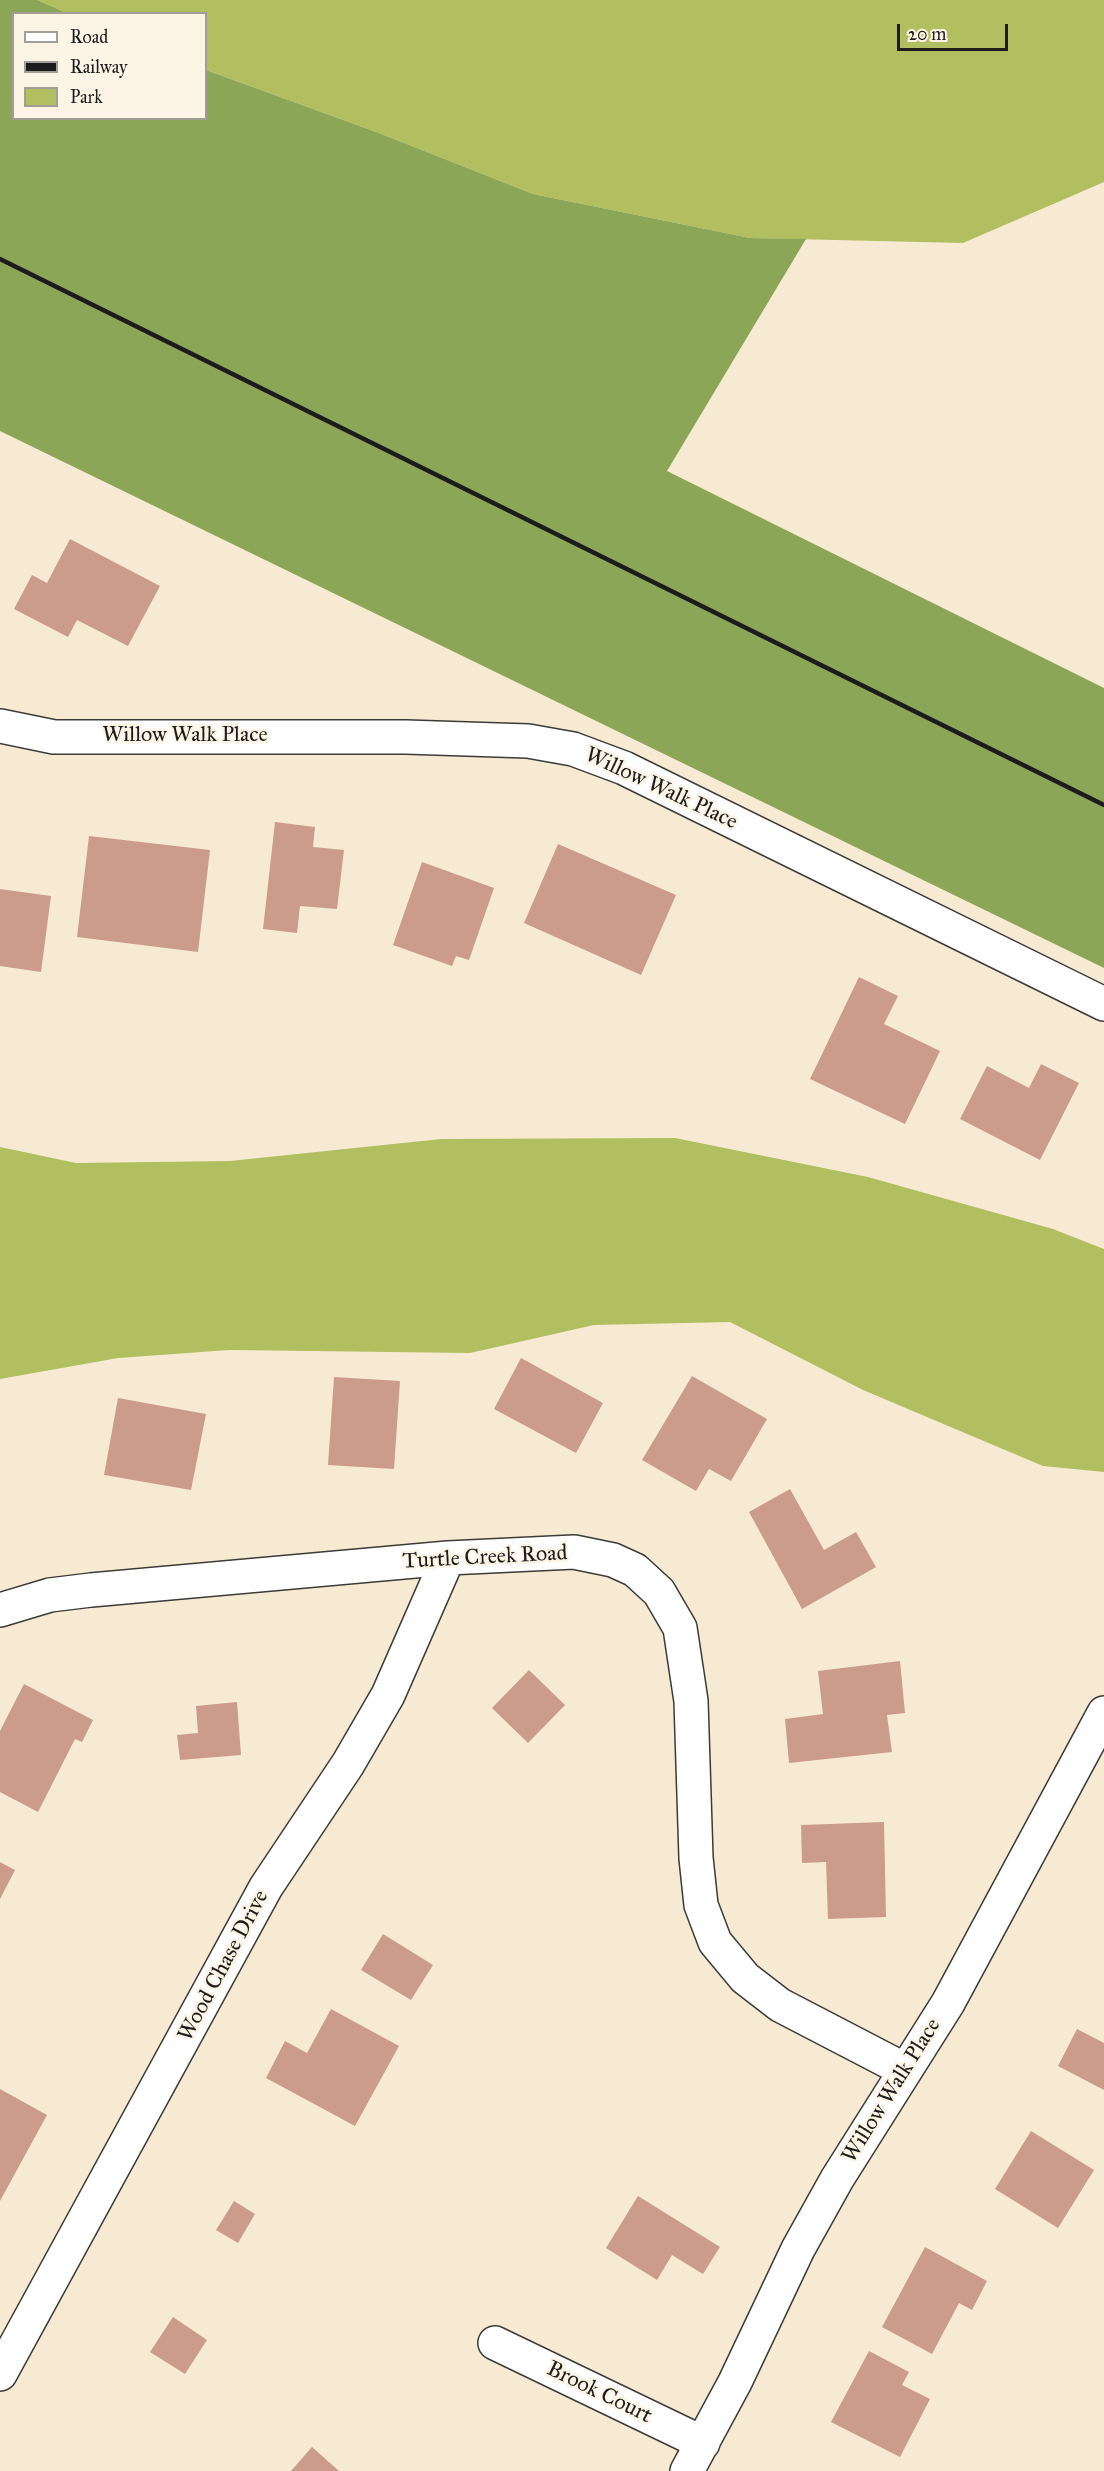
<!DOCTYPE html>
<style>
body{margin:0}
#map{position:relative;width:1104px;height:2471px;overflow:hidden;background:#f6ead2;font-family:"IM FELL Great Primer",serif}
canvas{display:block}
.legend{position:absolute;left:12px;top:12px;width:195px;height:108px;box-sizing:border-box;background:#fcf5e5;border:2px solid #a29e95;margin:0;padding:8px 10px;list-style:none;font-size:18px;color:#1c1c1c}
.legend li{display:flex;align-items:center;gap:12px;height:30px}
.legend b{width:30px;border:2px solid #a29e95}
.scale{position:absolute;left:897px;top:24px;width:111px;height:27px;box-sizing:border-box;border:3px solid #1c1c1c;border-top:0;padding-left:8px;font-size:18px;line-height:21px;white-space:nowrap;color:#1c1c1c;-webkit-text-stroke:4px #fcf5e5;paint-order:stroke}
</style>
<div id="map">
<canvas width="1104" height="2471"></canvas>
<ul class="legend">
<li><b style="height:8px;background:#fff"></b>Road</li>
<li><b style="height:8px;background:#1c1c1c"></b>Railway</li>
<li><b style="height:16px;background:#b1bf61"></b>Park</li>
</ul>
<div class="scale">20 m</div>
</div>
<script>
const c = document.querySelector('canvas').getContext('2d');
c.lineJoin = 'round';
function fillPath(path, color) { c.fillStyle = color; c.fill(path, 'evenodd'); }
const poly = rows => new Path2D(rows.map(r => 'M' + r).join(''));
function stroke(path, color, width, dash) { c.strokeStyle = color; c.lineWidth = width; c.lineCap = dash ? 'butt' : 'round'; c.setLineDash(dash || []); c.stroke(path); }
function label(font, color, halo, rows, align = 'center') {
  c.font = font + ' "IM FELL Great Primer",serif'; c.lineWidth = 5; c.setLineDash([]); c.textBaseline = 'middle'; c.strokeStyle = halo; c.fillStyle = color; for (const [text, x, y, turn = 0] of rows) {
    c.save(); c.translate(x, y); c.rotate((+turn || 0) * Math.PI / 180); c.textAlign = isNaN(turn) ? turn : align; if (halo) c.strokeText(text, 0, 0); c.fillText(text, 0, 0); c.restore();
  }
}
const green = poly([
 [37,0,1104,0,1104,182,963,243,750,238,533,194,379,133,206,70,206,14,67,13],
 [675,1138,868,1177,1053,1229,1104,1249,1104,1472,1043,1466,863,1390,730,1322,594,1325,470,1353,229,1350,118,1358,0,1379,0,1147,76,1163,230,1161,441,1139]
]);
const forest = poly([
 [0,0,37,0,67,13,14,14,14,118,206,118,206,70,379,133,533,194,750,238,806,239,667,471,1104,688,1104,968,0,431]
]);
const building = poly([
 [70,539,160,586,128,646,77,620,68,637,14,609,32,575,47,583],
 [275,822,315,827,313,847,344,850,337,909,300,906,297,933,263,929],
 [89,836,210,850,198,952,77,937],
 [558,844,676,895,641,975,524,923],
 [422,862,494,888,469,960,456,956,452,966,393,945],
 [0,889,51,896,41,972,0,966],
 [859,977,898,996,884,1024,940,1051,905,1124,810,1079],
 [1041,1064,1079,1083,1040,1160,960,1119,987,1066,1029,1088],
 [521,1358,603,1403,576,1453,494,1409],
 [692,1376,767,1419,731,1481,709,1469,696,1491,642,1460],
 [334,1377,400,1381,394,1469,328,1465],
 [118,1398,206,1414,191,1490,104,1475],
 [790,1489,824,1550,856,1532,876,1567,802,1609,749,1512],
 [900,1661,905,1713,887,1715,892,1752,789,1763,785,1719,823,1714,818,1671],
 [529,1670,565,1705,528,1743,492,1708],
 [24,1684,93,1720,82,1742,75,1739,38,1812,0,1792,0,1731],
 [237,1702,241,1755,180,1760,177,1735,198,1733,196,1706],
 [884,1822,886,1917,828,1919,826,1862,802,1863,801,1825],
 [0,1862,15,1870,0,1899],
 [383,1934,433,1965,411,2000,361,1970],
 [331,2009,399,2046,355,2126,266,2078,285,2041,307,2053],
 [1077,2029,1104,2043,1104,2090,1058,2066],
 [0,2089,47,2115,0,2201],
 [1031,2131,1094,2170,1058,2228,995,2189],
 [638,2196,720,2247,703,2274,672,2255,657,2280,606,2248],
 [234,2201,255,2214,238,2243,216,2230],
 [925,2247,987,2281,972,2310,959,2303,932,2354,882,2327],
 [173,2317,207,2340,185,2374,150,2352],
 [869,2351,909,2372,902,2385,930,2399,900,2457,831,2422],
 [312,2447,339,2471,291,2471]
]);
const minor = poly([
 [0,726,54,737,406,737,528,741,573,749,624,768,1104,1004],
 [0,1610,50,1595,91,1590,448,1558,574,1552,613,1560,635,1570,659,1592,680,1628,691,1701,696,1858,701,1905,715,1942,745,1978,780,2005,905,2070],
 [495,2343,703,2443],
 [0,2374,266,1887,348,1764,388,1695,448,1558],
 [687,2471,735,2382,798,2249,837,2179,948,2003,1104,1713]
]);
const rail = poly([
 [0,259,1104,805]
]);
const streetNames = [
 ["Willow Walk Place",185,736],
 ["Willow Walk Place",661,789,25],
 ["Turtle Creek Road",485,1558,-3],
 ["Wood Chase Drive",224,1966,-62],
 ["Willow Walk Place",892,2091,-58],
 ["Brook Court",599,2393,26]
];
fillPath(green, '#b1bf61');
fillPath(forest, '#8ca657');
fillPath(building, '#cb9c8b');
stroke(minor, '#3d3b37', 36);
stroke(minor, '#fff', 33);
stroke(rail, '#1c1c1c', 4.5);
label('22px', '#1c1c1c', '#fcf5e5', streetNames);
</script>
